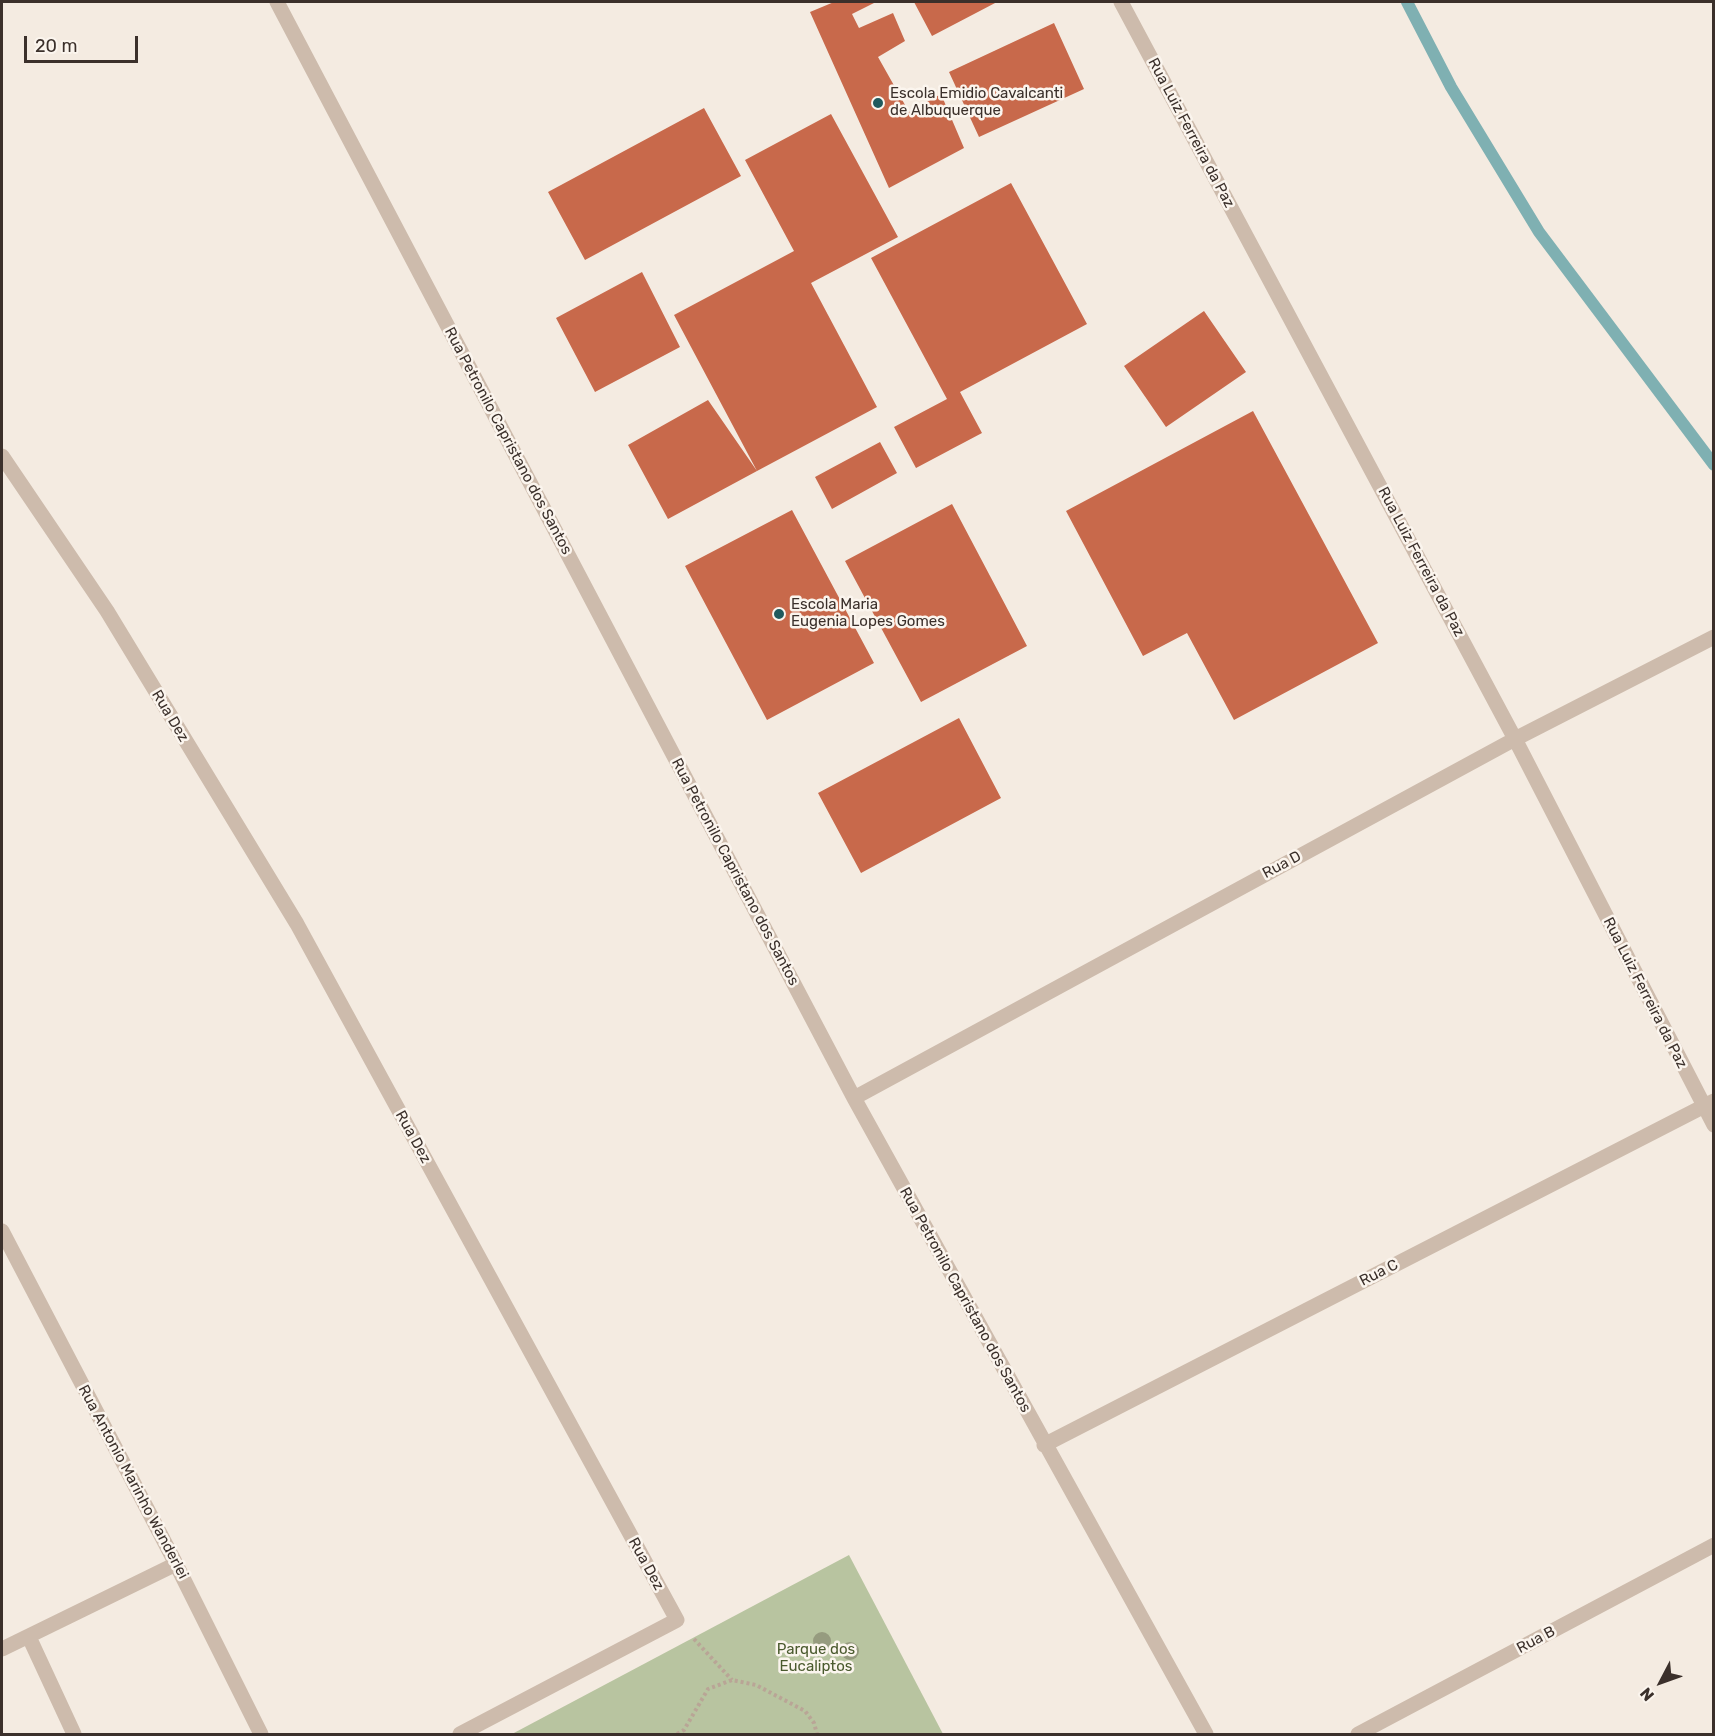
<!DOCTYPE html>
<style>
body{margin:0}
#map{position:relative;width:1715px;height:1736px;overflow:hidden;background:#f4ebe1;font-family:Rubik,sans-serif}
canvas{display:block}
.frame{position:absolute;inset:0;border:3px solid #3b302b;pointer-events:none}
.north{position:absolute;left:1631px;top:1652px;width:60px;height:60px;-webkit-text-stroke:4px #fbf5ee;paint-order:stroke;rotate:229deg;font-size:16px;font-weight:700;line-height:24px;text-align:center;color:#3b302b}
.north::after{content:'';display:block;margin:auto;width:21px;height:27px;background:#3b302b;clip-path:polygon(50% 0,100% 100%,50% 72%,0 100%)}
.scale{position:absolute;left:24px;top:36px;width:114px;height:27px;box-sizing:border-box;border:3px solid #3b302b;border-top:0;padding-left:8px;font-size:18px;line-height:21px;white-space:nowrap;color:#3b302b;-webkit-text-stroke:4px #fbf5ee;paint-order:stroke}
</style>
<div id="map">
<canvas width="1715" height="1736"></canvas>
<div class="frame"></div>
<div class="north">N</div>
<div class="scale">20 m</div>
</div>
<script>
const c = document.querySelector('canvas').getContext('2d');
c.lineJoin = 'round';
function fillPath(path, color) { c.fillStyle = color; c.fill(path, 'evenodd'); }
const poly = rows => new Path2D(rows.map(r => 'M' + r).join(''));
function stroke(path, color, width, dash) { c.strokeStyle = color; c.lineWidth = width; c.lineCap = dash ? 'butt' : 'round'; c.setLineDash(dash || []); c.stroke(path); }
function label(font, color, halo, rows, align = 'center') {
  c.font = font + ' Rubik,sans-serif'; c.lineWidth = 5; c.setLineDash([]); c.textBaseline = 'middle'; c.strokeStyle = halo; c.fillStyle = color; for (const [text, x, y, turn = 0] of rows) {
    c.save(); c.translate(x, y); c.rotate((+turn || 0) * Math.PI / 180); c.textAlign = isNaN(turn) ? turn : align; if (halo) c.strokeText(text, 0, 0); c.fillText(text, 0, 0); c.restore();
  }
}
const green = poly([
 [849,1555,943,1734,512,1734]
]);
const stream = poly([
 [1407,2,1451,87,1539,232,1714,465]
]);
const building = poly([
 [834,2,876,2,852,14,859,28,893,13,905,41,878,57,909,112,941,94,964,148,889,188,810,12],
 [914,2,997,2,932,36],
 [1054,23,1084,89,979,137,949,72],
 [704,108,741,176,585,260,548,192],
 [831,114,898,237,811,283,877,407,757,471,668,519,628,445,708,400,757,471,674,315,794,251,745,160],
 [1011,183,1087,324,960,392,982,433,916,468,894,427,947,399,871,258],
 [642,272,680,347,595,392,556,318],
 [1204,311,1246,372,1166,427,1124,366],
 [1253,411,1378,643,1234,720,1187,633,1143,656,1066,511],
 [880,442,897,473,832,509,815,477],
 [952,504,1027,646,921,702,845,561],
 [792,510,874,663,767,720,685,566],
 [959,718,1001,798,861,873,818,793]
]);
const path = poly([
 [694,1639,732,1680],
 [677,1734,684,1730,708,1689,732,1680,756,1685,805,1711,814,1723,817,1734]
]);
const minor = poly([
 [277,2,854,1098,1206,1734],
 [1121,2,1515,739,1714,1125],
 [2,456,107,611,297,924,677,1620,460,1734],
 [854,1098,1515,739,1714,637],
 [2,1231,176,1564,261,1734],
 [1044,1445,1714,1101],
 [29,1637,74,1734],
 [2,1649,176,1564],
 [1358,1734,1714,1545]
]);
const trees = [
 [822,1641],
 [850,1651]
];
const markers = [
 [878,103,6,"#1f5a5e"],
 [779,614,6,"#1f5a5e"]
];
const poiNames = [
 ["Escola Emidio Cavalcanti",890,94],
 ["de Albuquerque",890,111],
 ["Escola Maria",791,605],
 ["Eugenia Lopes Gomes",791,622]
];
const streetNames = [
 ["Rua Luiz Ferreira da Paz",1191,133,62],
 ["Rua Petronilo Capristano dos Santos",508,441,62],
 ["Rua Luiz Ferreira da Paz",1421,562,62],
 ["Rua Dez",170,716,59],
 ["Rua D",1282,865,-28],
 ["Rua Petronilo Capristano dos Santos",735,872,62],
 ["Rua Luiz Ferreira da Paz",1645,993,63],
 ["Rua Dez",413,1137,61],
 ["Rua C",1379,1273,-27],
 ["Rua Petronilo Capristano dos Santos",965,1300,61],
 ["Rua Antonio Marinho Wanderlei",133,1482,62],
 ["Rua Dez",646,1564,61],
 ["Rua B",1536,1640,-28]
];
const parkNames = [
 ["Parque dos",816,1650],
 ["Eucaliptos",816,1667]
];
fillPath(green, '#b8c4a0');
stroke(stream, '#7fb0b2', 12);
fillPath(building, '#c8694b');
stroke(path, '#b9a596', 4, [3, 3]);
stroke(minor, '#cdbbac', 15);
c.fillStyle = '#969b7f';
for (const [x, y] of trees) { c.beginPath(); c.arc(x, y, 9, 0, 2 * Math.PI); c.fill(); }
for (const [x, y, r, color] of markers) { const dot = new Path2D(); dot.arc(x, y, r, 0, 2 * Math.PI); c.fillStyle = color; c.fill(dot); stroke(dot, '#fbf5ee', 2); }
label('15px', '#3b302b', '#fbf5ee', poiNames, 'left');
label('15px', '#3b302b', '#fbf5ee', streetNames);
label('15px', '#4a5a2e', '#fbf5ee', parkNames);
</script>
